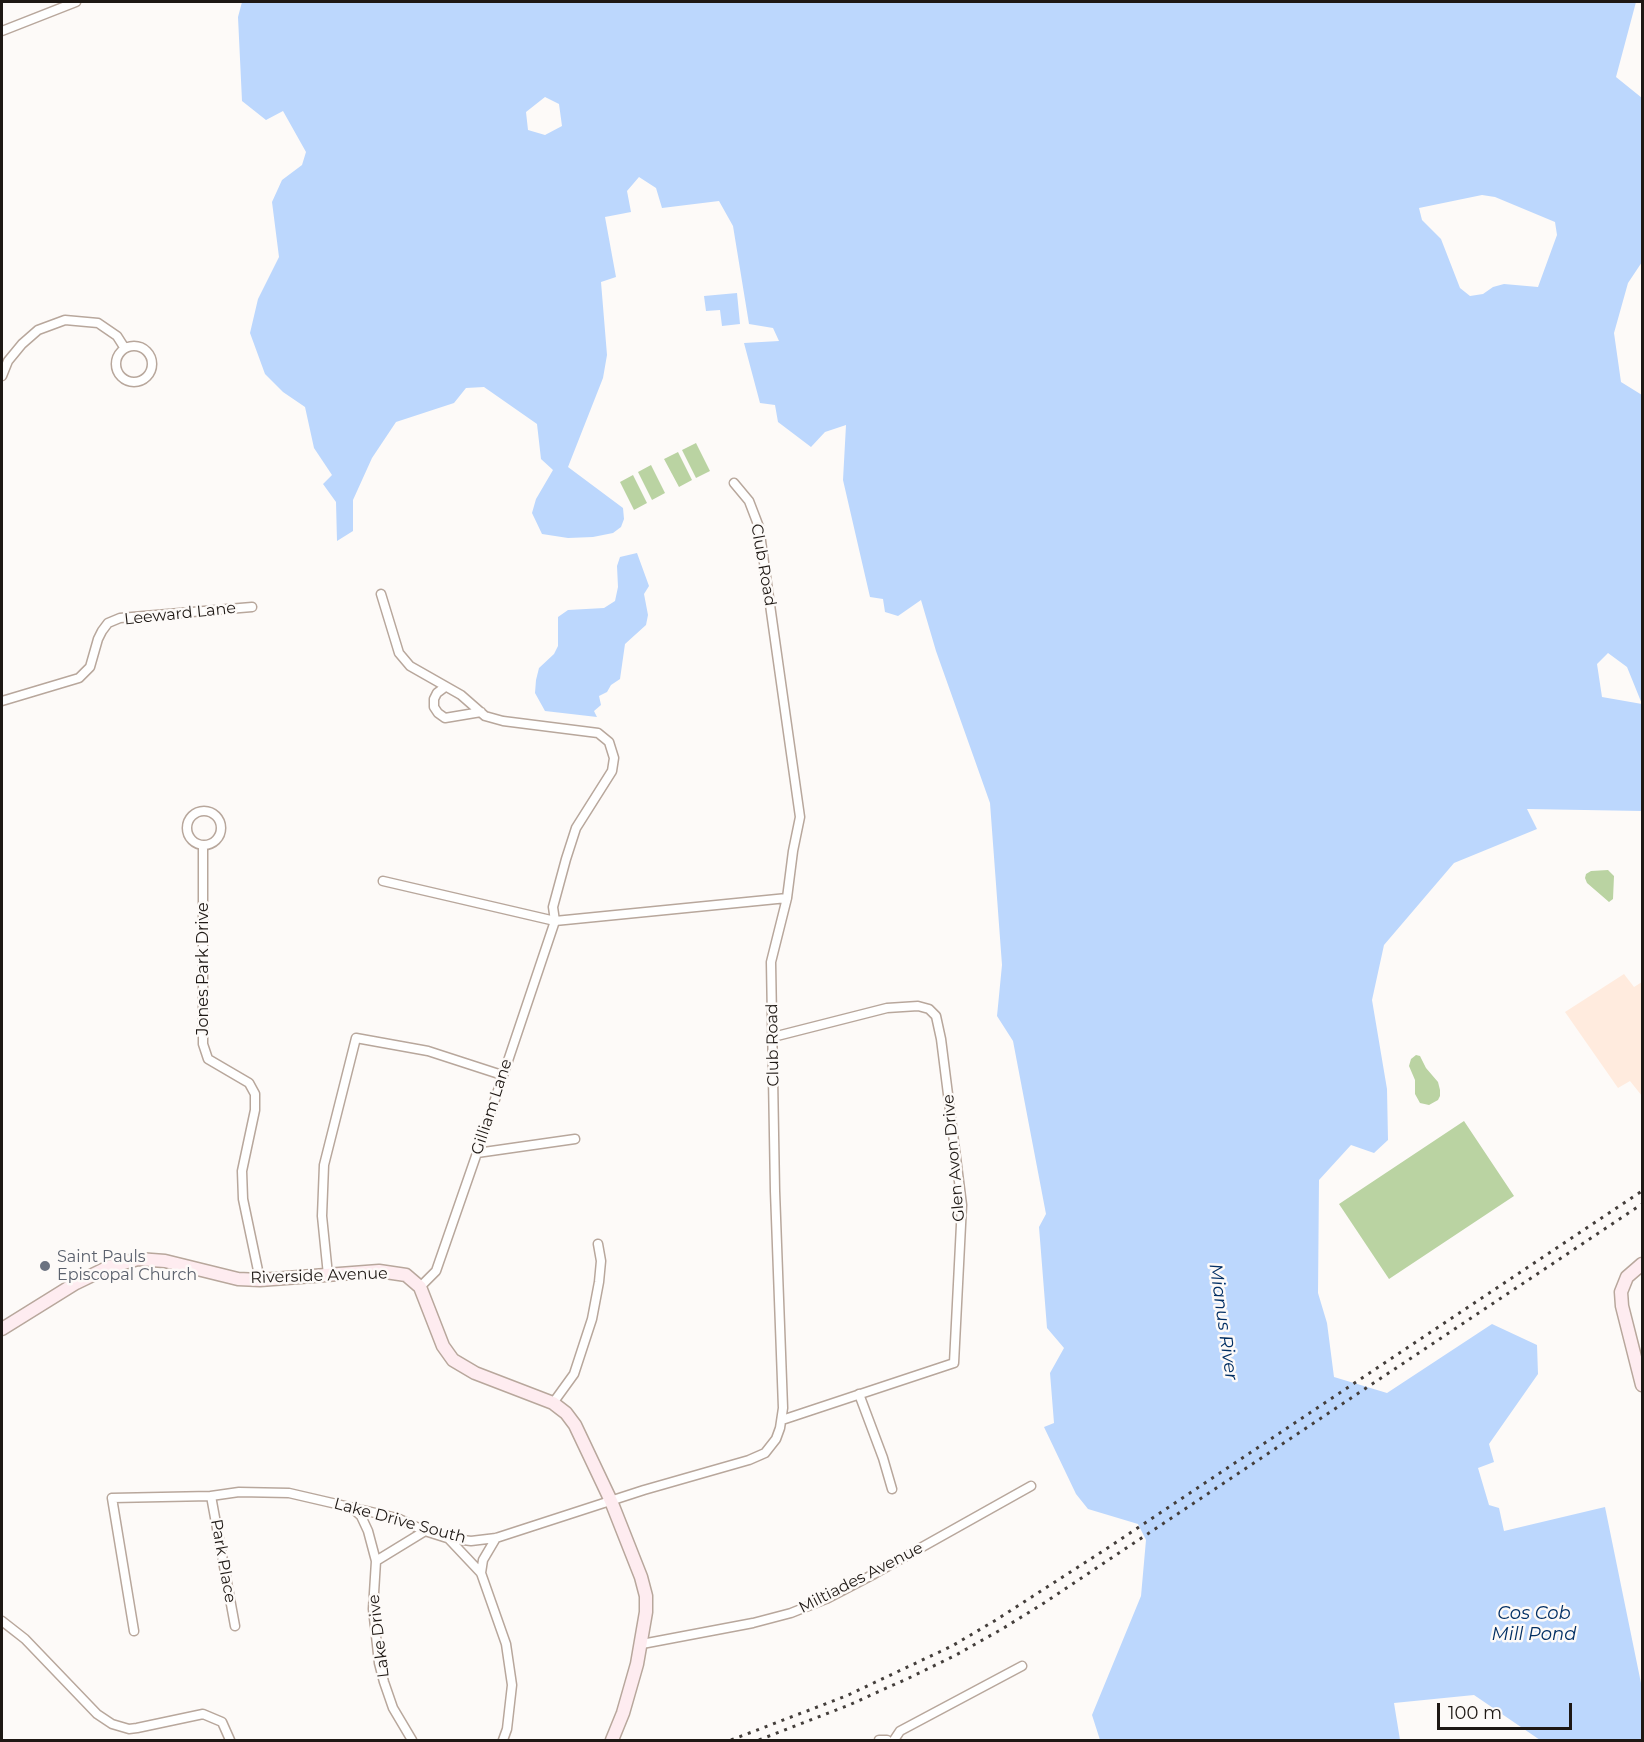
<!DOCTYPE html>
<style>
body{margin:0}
#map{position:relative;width:1644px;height:1742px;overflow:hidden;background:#fdfaf8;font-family:Montserrat,sans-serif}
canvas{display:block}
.frame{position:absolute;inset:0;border:3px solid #1e1814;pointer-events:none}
.scale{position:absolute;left:1437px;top:1703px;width:135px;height:27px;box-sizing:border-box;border:3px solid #1e1814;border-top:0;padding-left:8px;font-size:18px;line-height:21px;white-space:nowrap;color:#1e1814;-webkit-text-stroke:4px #fdfaf8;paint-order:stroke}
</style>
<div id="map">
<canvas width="1644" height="1742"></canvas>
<div class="frame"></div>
<div class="scale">100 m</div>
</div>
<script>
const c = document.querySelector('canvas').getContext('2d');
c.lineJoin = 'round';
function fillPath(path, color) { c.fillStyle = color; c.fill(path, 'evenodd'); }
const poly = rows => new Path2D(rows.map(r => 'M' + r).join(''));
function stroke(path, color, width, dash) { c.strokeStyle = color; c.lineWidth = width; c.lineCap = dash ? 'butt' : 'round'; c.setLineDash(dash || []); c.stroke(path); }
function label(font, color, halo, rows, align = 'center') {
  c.font = font + ' Montserrat,sans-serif'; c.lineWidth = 5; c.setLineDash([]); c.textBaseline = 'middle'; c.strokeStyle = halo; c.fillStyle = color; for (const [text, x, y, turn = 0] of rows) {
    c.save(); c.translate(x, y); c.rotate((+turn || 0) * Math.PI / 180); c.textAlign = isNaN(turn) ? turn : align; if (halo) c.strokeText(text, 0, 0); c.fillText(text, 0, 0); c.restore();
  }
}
const built = poly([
 [1624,974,1634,987,1642,982,1642,1096,1630,1081,1618,1088,1565,1012]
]);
const green = poly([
 [696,443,710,471,696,478,682,450],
 [678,452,692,480,679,487,664,459],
 [651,465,665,493,652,500,638,472],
 [633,475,647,503,634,510,620,482],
 [1608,870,1614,876,1613,899,1609,902,1587,883,1585,878,1586,874,1591,871],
 [1416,1055,1420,1056,1426,1068,1438,1082,1440,1090,1440,1096,1438,1100,1429,1105,1420,1103,1415,1094,1415,1080,1409,1066,1411,1059],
 [1464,1121,1514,1196,1389,1279,1339,1204]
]);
const water = poly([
 [242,2,1636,2,1616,77,1642,98,1642,262,1628,283,1614,333,1621,382,1642,395,1642,811,1527,809,1537,829,1454,863,1384,945,1372,1000,1387,1089,1388,1140,1374,1153,1351,1145,1319,1180,1318,1293,1327,1323,1334,1377,1387,1393,1492,1324,1537,1345,1538,1374,1489,1444,1494,1462,1478,1468,1489,1505,1499,1508,1504,1531,1605,1507,1642,1688,1642,1740,1540,1740,1474,1695,1394,1703,1400,1740,1100,1740,1092,1715,1141,1596,1146,1540,1138,1524,1088,1509,1076,1494,1044,1427,1054,1423,1050,1373,1064,1348,1047,1328,1039,1227,1046,1214,1013,1041,997,1016,1002,965,990,803,936,651,921,600,898,616,885,612,883,599,870,597,843,480,846,425,825,432,811,447,778,422,775,405,760,403,744,343,779,341,773,328,749,324,733,226,719,201,662,208,656,188,639,177,627,191,631,212,605,217,616,277,601,282,607,355,603,378,568,467,623,508,624,519,621,527,613,533,593,537,568,538,542,534,532,513,536,499,553,470,541,459,537,424,484,387,466,388,454,403,396,422,372,458,353,500,353,531,337,541,336,502,323,484,332,475,314,448,305,407,283,392,265,374,250,333,258,299,279,257,272,202,282,180,302,165,306,152,283,111,266,120,242,101,238,17],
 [545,97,559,104,562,126,545,135,528,130,526,112],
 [1482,195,1495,197,1555,222,1557,235,1538,287,1504,284,1493,287,1483,294,1470,296,1460,288,1441,239,1422,220,1419,208],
 [1608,653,1627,667,1642,704,1602,697,1597,664],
 [737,293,740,324,722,326,720,310,706,311,704,296],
 [637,553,649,586,644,594,648,615,646,625,625,644,620,679,611,685,607,692,599,696,601,705,594,711,597,717,545,711,535,693,536,680,539,668,554,654,558,646,558,617,568,610,604,608,615,601,618,587,617,566,620,557]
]);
const street = poly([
 [2,31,76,2],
 '116 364a18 18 0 1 1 36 0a18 18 0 1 1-36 0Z',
 [2,376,8,361,22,344,38,330,65,320,98,323,117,336,124,347],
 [381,594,399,653,410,666,461,695,485,716,503,721,598,733,609,742,614,758,612,771,576,828,566,859,553,907,555,921,383,881],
 [445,687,437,693,434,699,434,707,438,713,445,718,481,712],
 [2,701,79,678,90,667,98,639,102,631,108,623,120,618,252,607],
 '187 828a17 17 0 1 1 34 0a17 17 0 1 1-34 0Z',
 [203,845,203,1044,208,1059,249,1083,255,1094,255,1110,242,1171,243,1199,260,1280],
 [773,1037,887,1008,918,1006,929,1009,936,1016,941,1039,962,1205,954,1363,782,1420],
 [477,1153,575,1139],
 [328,1275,322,1216,324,1165,356,1038,428,1051,502,1075],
 [420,1287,436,1271,477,1153,555,921,787,898],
 [859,1394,883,1458,892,1489],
 [553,1403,574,1374,592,1319,599,1282,601,1261,598,1244],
 [211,1496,235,1626],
 [352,1508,361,1516,368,1531,376,1561,373,1609,379,1663,384,1682,393,1708,412,1740],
 [448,1538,481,1573,506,1644,512,1685,507,1729,503,1740],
 [376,1561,425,1531],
 [481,1573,483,1560,496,1538],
 [2,1621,25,1639,97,1714,112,1724,129,1729,137,1728,203,1714,222,1722,230,1740],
 [134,1631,112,1498,211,1496,239,1492,289,1493,397,1518,425,1531,447,1538,471,1541,496,1538,644,1490,749,1460,765,1453,776,1439,780,1428,783,1408,775,1191,771,962,787,898,793,851,800,817,759,527,749,501,734,483],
 [642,1644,753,1623,791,1613,826,1599,874,1574,1031,1486],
 [879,1740,887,1740],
 [894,1740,900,1731,1022,1666]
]);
const secondary = poly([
 [1642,1264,1627,1277,1621,1292,1622,1306,1642,1385],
 [2,1329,76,1283,109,1267,138,1259,165,1261,238,1279,260,1280,379,1271,406,1275,420,1287,443,1346,453,1360,475,1373,553,1403,566,1413,575,1425,611,1501,641,1577,646,1596,646,1612,637,1664,623,1713,612,1740]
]);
const rail = poly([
 [731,1740,846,1696,952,1646,996,1620,1103,1551,1642,1191],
 [759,1740,849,1705,911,1677,956,1655,1002,1629,1044,1603,1642,1204]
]);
const markers = [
 [45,1266,6,"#6b7280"]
];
const streetNames = [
 ["Club Road",763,565,80],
 ["Leeward Lane",180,614,-6],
 ["Jones Park Drive",203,969,-90],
 ["Club Road",773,1045,-91],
 ["Gilliam Lane",492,1107,-72],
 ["Glen Avon Drive",954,1158,-95],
 ["Riverside Avenue",319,1276,-2],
 ["Lake Drive South",400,1521,15],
 ["Park Place",223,1561,80],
 ["Miltiades Avenue",861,1578,-27],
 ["Lake Drive",379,1636,-97]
];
const worshipNames = [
 ["Saint Pauls",57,1257],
 ["Episcopal Church",57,1275]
];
const waterNames = [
 ["Mianus River",1223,1322,82],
 ["Cos Cob",1534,1614],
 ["Mill Pond",1534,1635]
];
fillPath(built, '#ffebde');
fillPath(green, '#bad3a2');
fillPath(water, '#bcd7fd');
stroke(street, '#b8a79c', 11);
stroke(secondary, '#b8a79c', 15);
stroke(street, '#fff', 8);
stroke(secondary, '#feecf0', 12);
stroke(rail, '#443e3b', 3, [3, 6]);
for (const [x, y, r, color] of markers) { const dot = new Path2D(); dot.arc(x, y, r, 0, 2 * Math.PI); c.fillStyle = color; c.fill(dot); stroke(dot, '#fdfaf8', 2); }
label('16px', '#1e1814', '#fdfaf8', streetNames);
label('16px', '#5b616d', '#fdfaf8', worshipNames, 'left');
label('italic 18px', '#022f64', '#fdfaf8', waterNames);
</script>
